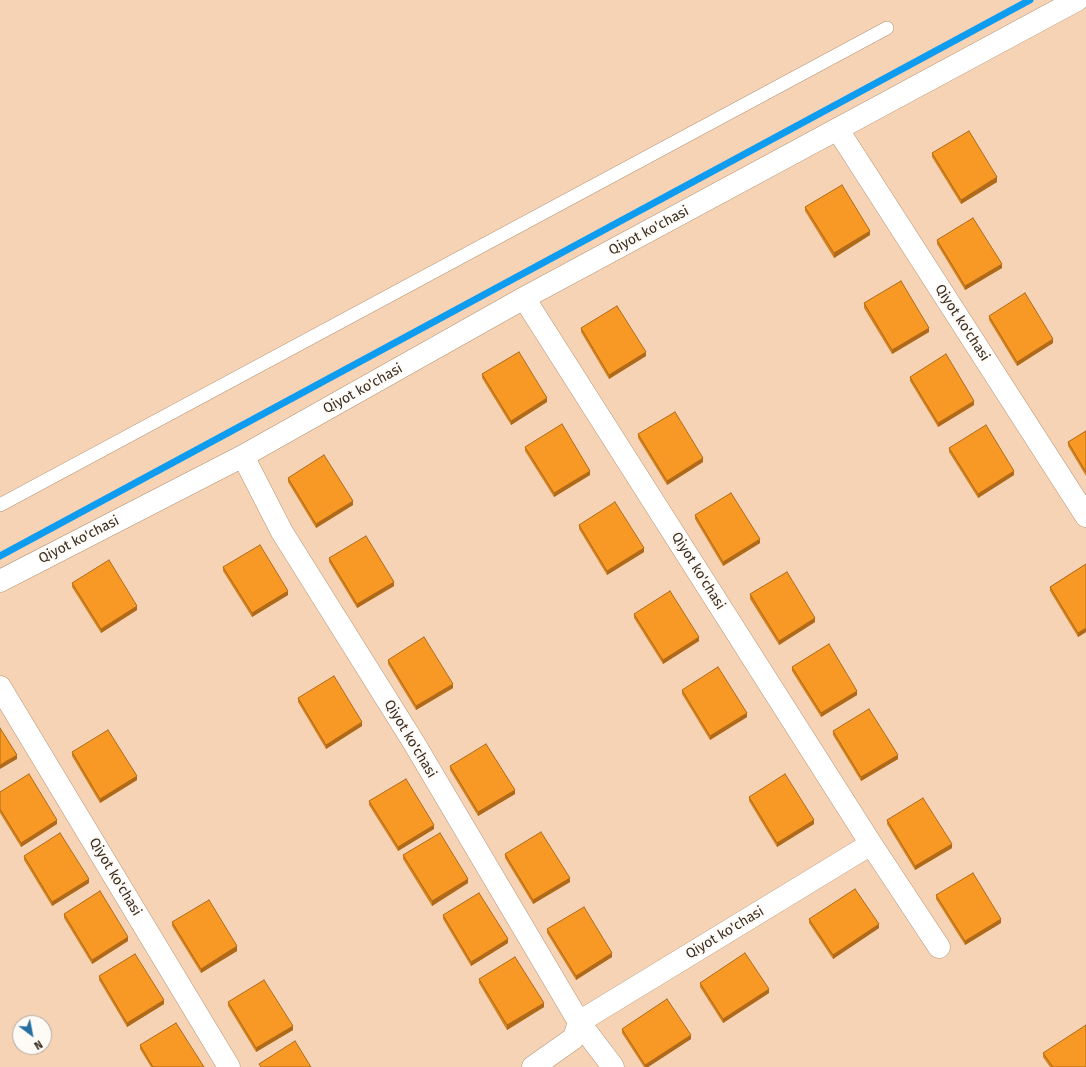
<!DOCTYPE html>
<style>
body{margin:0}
#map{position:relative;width:1086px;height:1067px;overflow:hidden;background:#f6d3b4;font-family:"Fira Sans",sans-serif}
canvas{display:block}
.north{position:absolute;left:12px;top:1015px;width:40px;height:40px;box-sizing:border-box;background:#fefbf7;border:1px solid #b0a8a1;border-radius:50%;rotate:148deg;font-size:11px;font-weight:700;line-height:16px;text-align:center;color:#3a2c20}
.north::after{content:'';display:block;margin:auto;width:14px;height:18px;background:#266fa2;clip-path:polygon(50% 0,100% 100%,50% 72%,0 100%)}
</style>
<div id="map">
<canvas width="1086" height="1067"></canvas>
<div class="north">N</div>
</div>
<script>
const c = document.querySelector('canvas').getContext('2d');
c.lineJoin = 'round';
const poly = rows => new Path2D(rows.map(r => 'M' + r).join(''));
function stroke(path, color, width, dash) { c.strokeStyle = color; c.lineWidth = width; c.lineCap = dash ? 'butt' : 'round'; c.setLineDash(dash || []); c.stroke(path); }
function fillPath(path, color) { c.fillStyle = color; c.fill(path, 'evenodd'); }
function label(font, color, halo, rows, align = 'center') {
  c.font = font + ' "Fira Sans",sans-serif'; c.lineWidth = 4; c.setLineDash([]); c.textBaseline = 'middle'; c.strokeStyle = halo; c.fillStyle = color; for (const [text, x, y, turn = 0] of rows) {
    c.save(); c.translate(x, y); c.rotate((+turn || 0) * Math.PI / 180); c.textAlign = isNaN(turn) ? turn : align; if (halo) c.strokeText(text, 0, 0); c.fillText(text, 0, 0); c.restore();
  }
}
const stream = poly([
 [0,556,1030,0]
]);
const service = poly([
 [0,505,887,28]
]);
const minor = poly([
 [838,130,1086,516],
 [524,298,871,844,939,947],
 [243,456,282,532,414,743,579,1022,574,1038,533,1067],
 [0,581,243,456,524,298,1077,0],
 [0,687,229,1067],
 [613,1067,579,1022,871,844]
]);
const wall = poly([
 [932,153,997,182,961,204,932,157],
 [805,207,870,235,834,258,805,211],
 [937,240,1002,268,965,290,937,244],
 [864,303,929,332,892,354,864,308],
 [989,316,1053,343,1017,366,989,320],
 [581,328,646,356,609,379,581,332],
 [482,374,547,402,511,425,482,378],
 [910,377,974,405,938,427,910,381],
 [1086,431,1086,476,1068,446,1068,442],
 [638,434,703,462,667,485,638,438],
 [525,447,590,475,554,497,525,451],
 [949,448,1014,475,978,498,949,452],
 [288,478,353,505,316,528,288,482],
 [695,515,760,543,723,566,695,519],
 [579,525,644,552,607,575,579,529],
 [329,558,394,586,357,608,329,562],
 [1086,564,1086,632,1078,637,1050,591,1050,587],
 [223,567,288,595,252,617,223,571],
 [72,583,137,610,101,633,72,587],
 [750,594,815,622,779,645,750,599],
 [634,614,699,641,663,664,634,618],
 [388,660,453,688,416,710,388,664],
 [792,667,857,695,821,717,792,671],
 [682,690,747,717,710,740,682,694],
 [298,698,362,726,326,749,298,702],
 [833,731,898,759,861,781,833,735],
 [72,752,137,780,100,803,72,756],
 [450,766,515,794,478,816,450,770],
 [0,792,57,824,21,847,0,813],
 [749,797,814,824,777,847,749,801],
 [369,801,434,829,398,851,369,805],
 [887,820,952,848,915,870,887,824],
 [505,854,570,882,533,904,505,858],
 [403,855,468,883,432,906,403,859],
 [24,856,89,883,52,906,24,860],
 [936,895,1001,923,965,945,936,899],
 [64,914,128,941,92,964,64,918],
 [443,915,508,943,471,966,443,919],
 [809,919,879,928,833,959,809,923],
 [172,922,237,951,201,973,172,926],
 [547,929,612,957,576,980,547,933],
 [99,976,164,1004,127,1027,99,980],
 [479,979,544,1007,507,1030,479,983],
 [700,983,769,993,723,1023,700,987],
 [228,1002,293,1030,256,1052,228,1006],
 [622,1029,691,1039,648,1067,644,1067,622,1033],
 [140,1045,204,1067,151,1067,140,1049],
 [1043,1053,1086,1067,1050,1067,1043,1057]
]);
const shadedWall = poly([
 [997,177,997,182,961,204,961,200],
 [870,231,870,235,834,258,834,253],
 [1002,264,1002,268,965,290,965,286],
 [929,328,929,332,892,354,892,350],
 [1053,339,1053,343,1017,366,1017,362],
 [646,352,646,356,609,379,609,375],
 [547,398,547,402,511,425,511,421],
 [974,401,974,405,938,427,938,423],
 [703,458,703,462,667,485,667,481],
 [590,471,590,475,554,497,554,493],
 [1014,471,1014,475,978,498,978,494],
 [353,501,353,505,316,528,316,524],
 [760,539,760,543,723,566,723,562],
 [644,548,644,552,607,575,607,571],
 [394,582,394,586,357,608,357,604],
 [288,591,288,595,252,617,252,613],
 [137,606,137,610,101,633,101,629],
 [815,618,815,622,779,645,779,641],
 [1086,628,1086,632,1078,637,1078,633],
 [699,637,699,641,663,664,663,660],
 [453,684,453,688,416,710,416,706],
 [857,691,857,695,821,717,821,713],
 [747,713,747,717,710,740,710,736],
 [362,722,362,726,326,749,326,745],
 [17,755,17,759,0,769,0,765],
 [898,755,898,759,861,781,861,777],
 [137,776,137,780,100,803,100,799],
 [515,790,515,794,478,816,478,812],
 [57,820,57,824,21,847,21,843],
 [814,820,814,824,777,847,777,843],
 [434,825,434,829,398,851,398,847],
 [952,844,952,848,915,870,915,866],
 [570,878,570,882,533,904,533,900],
 [89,879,89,883,52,906,52,902],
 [468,879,468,883,432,906,432,901],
 [1001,919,1001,923,965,945,965,941],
 [879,924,879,928,833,959,833,955],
 [128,937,128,941,92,964,92,960],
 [508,939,508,943,471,966,471,962],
 [237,946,237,951,201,973,201,969],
 [612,953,612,957,576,980,576,976],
 [769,989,769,993,723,1023,723,1019],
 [164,1000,164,1004,127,1027,127,1023],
 [544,1003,544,1007,507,1030,507,1025],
 [293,1026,293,1030,256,1052,256,1048],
 [691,1035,691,1039,648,1067,645,1067,645,1065]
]);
const building = poly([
 [969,131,997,177,961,200,932,153,969,131],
 [842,185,870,231,834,253,805,207,842,185],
 [973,218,1002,264,965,286,937,240,973,218],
 [901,281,929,328,892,350,864,303,901,281],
 [1025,293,1053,339,1017,362,989,316,1025,293],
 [617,306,646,352,609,375,581,328,617,306],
 [519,352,547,398,511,421,482,374,519,352],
 [946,354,974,401,938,423,910,377,946,354],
 [675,412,703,458,667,481,638,434,675,412],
 [562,424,590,471,554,493,525,447,562,424],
 [986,425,1014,471,978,494,949,448,986,425],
 [1086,431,1086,472,1068,442,1086,431],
 [324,455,353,501,316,524,288,478,324,455],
 [731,493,760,539,723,562,695,515,731,493],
 [615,502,644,548,607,571,579,525,615,502],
 [366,536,394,582,357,604,329,558,366,536],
 [260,545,288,591,252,613,223,567,260,545],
 [109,560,137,606,101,629,72,583,109,560],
 [1086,564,1086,628,1078,633,1050,587,1086,564],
 [787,572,815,618,779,641,750,594,787,572],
 [670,591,699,637,663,660,634,614,670,591],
 [424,637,453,684,416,706,388,660,424,637],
 [829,644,857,691,821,713,792,667,829,644],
 [718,667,747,713,710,736,682,690,718,667],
 [334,676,362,722,326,745,298,698,334,676],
 [869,709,898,755,861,777,833,731,869,709],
 [0,728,17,755,0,765,0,728],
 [108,730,137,776,100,799,72,752,108,730],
 [486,744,515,790,478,812,450,766,486,744],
 [29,774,57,820,21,843,0,809,0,792,29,774],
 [785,774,814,820,777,843,749,797,785,774],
 [406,779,434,825,398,847,369,801,406,779],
 [923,798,952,844,915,866,887,820,923,798],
 [541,832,570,878,533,900,505,854,541,832],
 [60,833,89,879,52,902,24,856,60,833],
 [440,833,468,879,432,901,403,855,440,833],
 [973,873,1001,919,965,941,936,895,973,873],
 [855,889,879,924,833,955,809,919,855,889],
 [100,891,128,937,92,960,64,914,100,891],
 [479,893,508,939,471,962,443,915,479,893],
 [209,900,237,946,201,969,172,922,209,900],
 [584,907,612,953,576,976,547,929,584,907],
 [745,953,769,989,723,1019,700,983,745,953],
 [135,954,164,1000,127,1023,99,976,135,954],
 [515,957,544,1003,507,1025,479,979,515,957],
 [264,980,293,1026,256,1048,228,1002,264,980],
 [667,999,691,1035,645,1065,622,1029,667,999],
 [176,1023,204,1067,153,1067,140,1045,176,1023],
 [1086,1025,1086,1067,1053,1067,1043,1053,1086,1025],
 [295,1041,311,1067,261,1067,259,1064,295,1041]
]);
const streetNames = [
 ["Qiyot ko'chasi",649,231,-28],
 ["Qiyot ko'chasi",962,323,57],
 ["Qiyot ko'chasi",363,389,-29],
 ["Qiyot ko'chasi",79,540,-27],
 ["Qiyot ko'chasi",698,571,58],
 ["Qiyot ko'chasi",410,739,59],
 ["Qiyot ko'chasi",115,877,59],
 ["Qiyot ko'chasi",725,933,-31]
];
stroke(stream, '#0d9cf0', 7);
stroke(service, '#b49476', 14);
stroke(minor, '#b49476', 23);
stroke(service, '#fff', 13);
stroke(minor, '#fff', 22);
fillPath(wall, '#d58320');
fillPath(shadedWall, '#ae6a1a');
fillPath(building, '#f89825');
stroke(building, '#ae6a1a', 1);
label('14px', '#3a2c20', '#fefbf7', streetNames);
</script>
